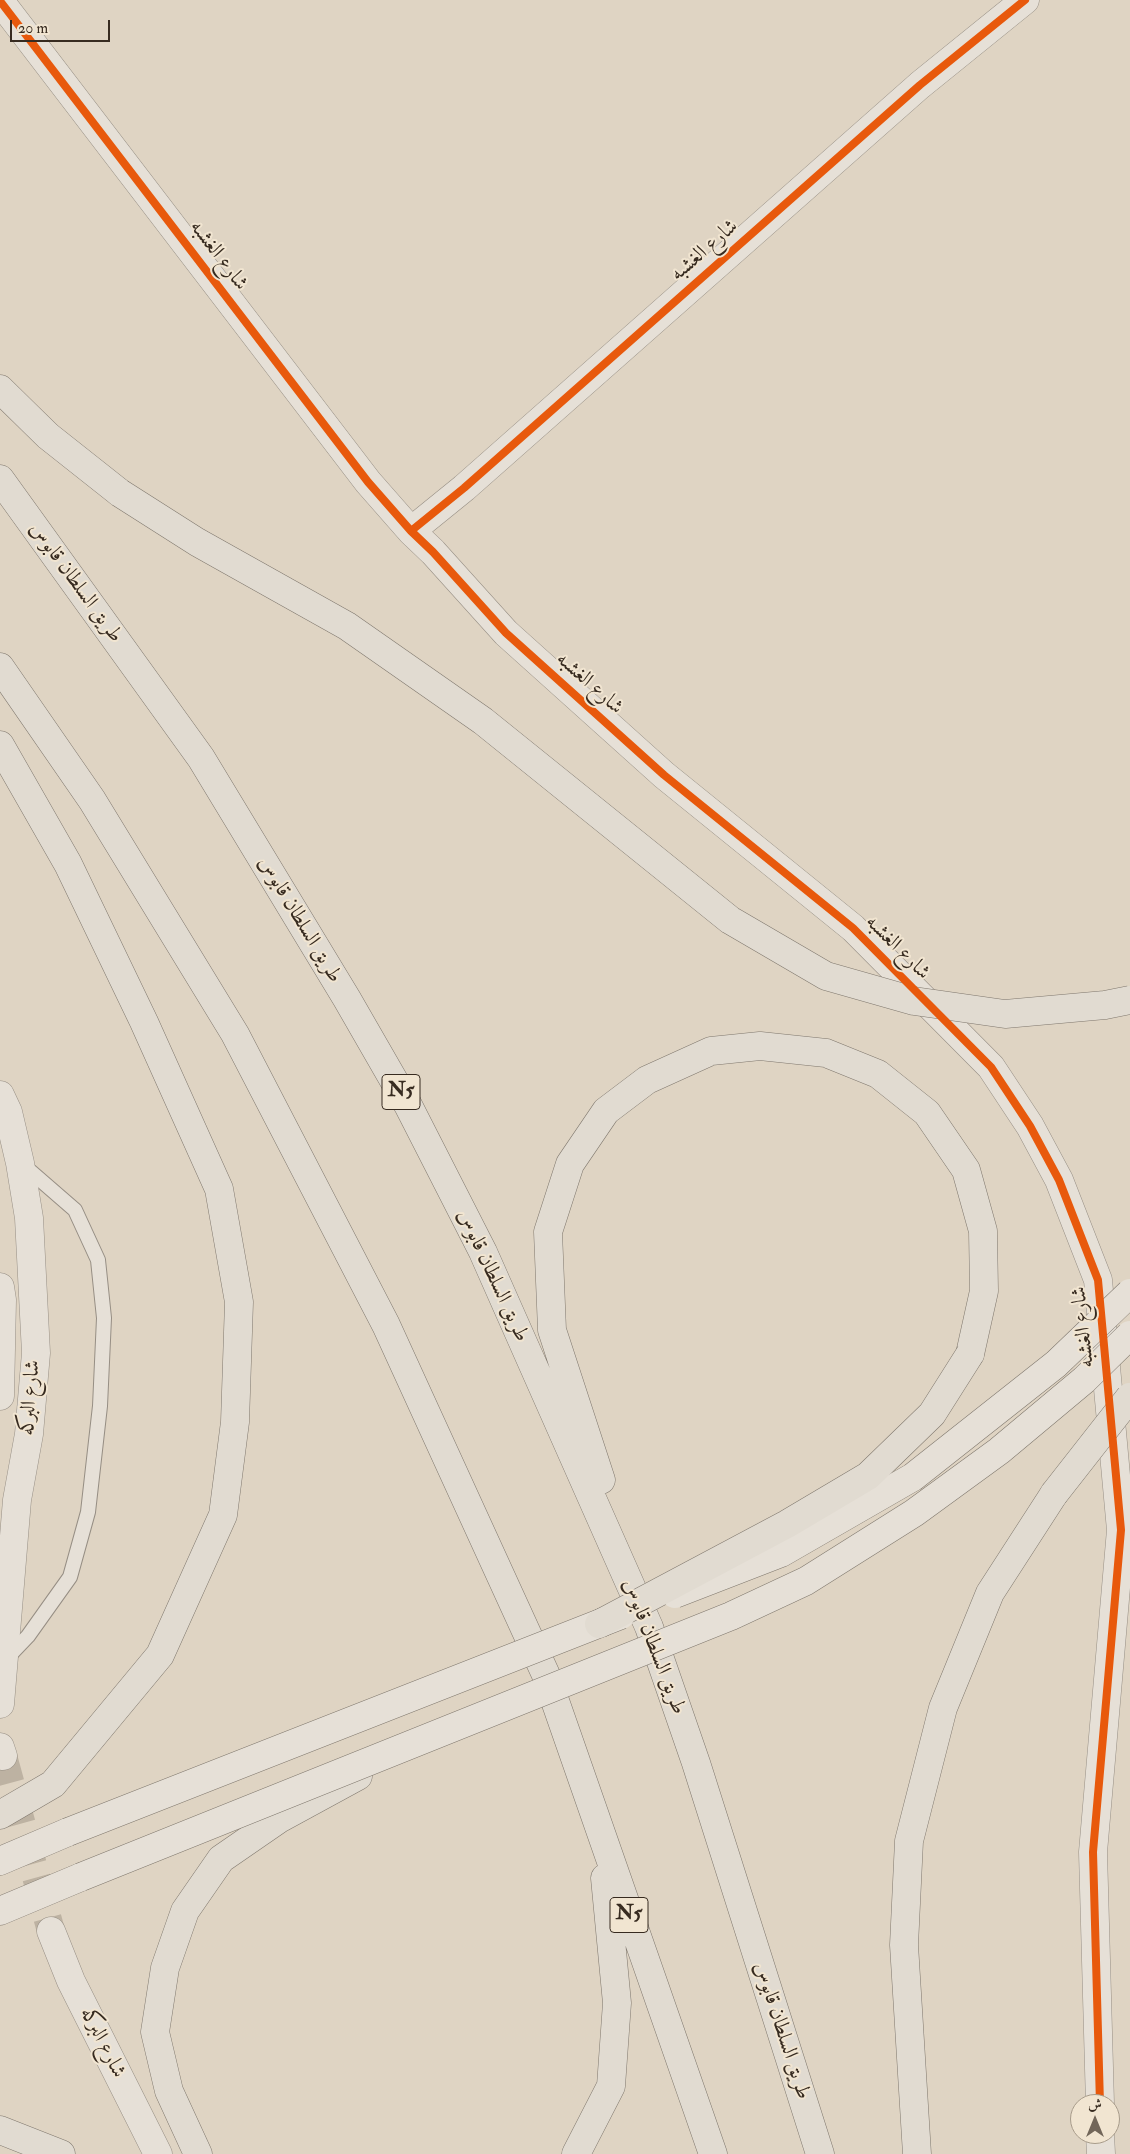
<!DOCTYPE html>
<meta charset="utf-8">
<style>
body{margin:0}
#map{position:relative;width:1130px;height:2154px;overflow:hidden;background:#dfd4c3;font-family:"IM FELL Double Pica",Amiri,serif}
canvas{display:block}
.north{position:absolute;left:1070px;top:2094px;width:50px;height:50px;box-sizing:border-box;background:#f1e5d1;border:1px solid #a79b8a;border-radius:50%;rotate:0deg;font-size:14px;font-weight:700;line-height:20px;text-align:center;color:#372b20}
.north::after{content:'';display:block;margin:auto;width:18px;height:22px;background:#726659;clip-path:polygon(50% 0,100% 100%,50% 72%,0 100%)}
.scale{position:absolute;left:10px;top:20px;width:100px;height:22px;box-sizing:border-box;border:2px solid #372b20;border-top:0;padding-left:6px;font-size:15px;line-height:18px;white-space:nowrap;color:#372b20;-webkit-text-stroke:4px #f1e5d1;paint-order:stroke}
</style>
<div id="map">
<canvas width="1130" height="2154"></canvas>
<div class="north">ش</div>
<div class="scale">20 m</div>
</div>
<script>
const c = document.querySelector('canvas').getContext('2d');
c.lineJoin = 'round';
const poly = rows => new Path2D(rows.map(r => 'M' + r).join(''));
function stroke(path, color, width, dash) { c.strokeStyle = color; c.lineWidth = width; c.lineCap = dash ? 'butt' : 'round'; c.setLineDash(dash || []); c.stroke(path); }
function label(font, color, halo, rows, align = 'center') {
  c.font = font + ' "IM FELL Double Pica",Amiri,serif'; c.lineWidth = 4; c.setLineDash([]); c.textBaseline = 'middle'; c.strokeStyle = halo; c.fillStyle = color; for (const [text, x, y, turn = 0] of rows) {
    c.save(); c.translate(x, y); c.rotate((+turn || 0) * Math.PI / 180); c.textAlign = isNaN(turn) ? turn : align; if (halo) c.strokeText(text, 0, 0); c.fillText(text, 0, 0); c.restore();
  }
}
const tertiaryTunnel = poly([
 [3,1756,51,1931]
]);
const service = poly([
 [7,1658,28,1636,70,1577,88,1512,100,1406,104,1318,98,1260,75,1210,22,1164]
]);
const tertiary = poly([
 [0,1,368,482,411,531,464,488,920,85,1025,0],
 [411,531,433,552,506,633,664,775,853,928,991,1067,1030,1126,1059,1180,1098,1280,1121,1530,1093,1852,1100,2104],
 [0,1095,8,1112,20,1163,29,1218,36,1353,29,1434,17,1500,0,1704],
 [0,1287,2,1300,0,1396],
 [0,1747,3,1756],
 [51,1931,71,1981,158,2154],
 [1100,2134,1101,2154]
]);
const secondary = poly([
 [0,1861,68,1832],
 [0,1911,81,1877]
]);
const trunk = poly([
 [0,389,48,436,120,493],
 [0,479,201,758,347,999,408,1105,483,1252,649,1627,696,1763,820,2154],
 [0,667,92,800,235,1034,386,1325,546,1675,713,2154],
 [0,745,68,864,144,1022,219,1189,239,1302,235,1422,223,1515,160,1655,53,1784,0,1815],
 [601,1480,552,1330,548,1232,570,1164,606,1111,647,1080,711,1051,760,1046,826,1053,878,1074,927,1113,966,1170,983,1231,984,1291,970,1354],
 [0,2130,61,2154],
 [198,2154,169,2091,155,2032,165,1968,185,1911,221,1859,279,1819,358,1776],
 [576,2154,611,2086,617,2003,605,1878],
 [917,2154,904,1945,909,1841,943,1708,990,1593,1054,1494]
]);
const secondaryBridge = poly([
 [675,1594,781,1553,913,1477,1056,1364,1130,1293],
 [68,1832,621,1615],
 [81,1877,731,1616,806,1581,914,1513,999,1451,1084,1380,1130,1335]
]);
const trunkBridge = poly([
 [120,493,197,542,347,626,483,721,730,920,826,976,914,1001,1005,1014,1105,1005,1130,1000],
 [1054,1494,1130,1397],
 [599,1624,787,1524,868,1476,932,1414,970,1354]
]);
const cycleway = poly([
 [0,1,368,482,411,531,464,488,920,85,1025,0],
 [411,531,433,552,506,633,664,775,853,928,991,1067,1030,1126,1059,1180,1098,1280,1121,1530,1093,1852,1100,2104]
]);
const shields = [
 [401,1092,38],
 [629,1915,38]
];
const shieldNames = [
 ["N5",401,1092],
 ["N5",629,1915]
];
const streetNames = [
 ["شارع الغشبه",705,251,-41],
 ["شارع الغشبه",218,256,53],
 ["طريق السلطان قابوس",75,583,54],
 ["شارع الغشبه",589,684,42],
 ["طريق السلطان قابوس",299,920,59],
 ["شارع الغشبه",897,948,45],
 ["طريق السلطان قابوس",492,1276,65],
 ["شارع الغشبه",1084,1327,-96],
 ["شارع البركه",31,1398,-85],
 ["طريق السلطان قابوس",653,1647,69],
 ["طريق السلطان قابوس",781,2031,72],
 ["شارع البركه",102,2043,63]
];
stroke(tertiaryTunnel, '#bdb2a2', 28, [28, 14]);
stroke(service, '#968e84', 16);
stroke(tertiary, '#968e84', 29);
stroke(secondary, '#7f776d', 29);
stroke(trunk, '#7f776d', 29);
stroke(service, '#e6e0d7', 14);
stroke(tertiary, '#e6e0d7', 28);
stroke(secondary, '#e6e0d7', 28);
stroke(trunk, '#e1dbd1', 28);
stroke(secondaryBridge, '#7f776d', 29, []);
stroke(trunkBridge, '#7f776d', 29, []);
stroke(secondaryBridge, '#e6e0d7', 28);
stroke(trunkBridge, '#e1dbd1', 28);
stroke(cycleway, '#e8590c', 8);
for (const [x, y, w] of shields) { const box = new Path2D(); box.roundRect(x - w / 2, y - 17.5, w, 35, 4); c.fillStyle = '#f1e5d1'; c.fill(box); stroke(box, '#372b20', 1); }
label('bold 20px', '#372b20', null, shieldNames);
label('21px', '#372b20', '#f1e5d1', streetNames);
</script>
